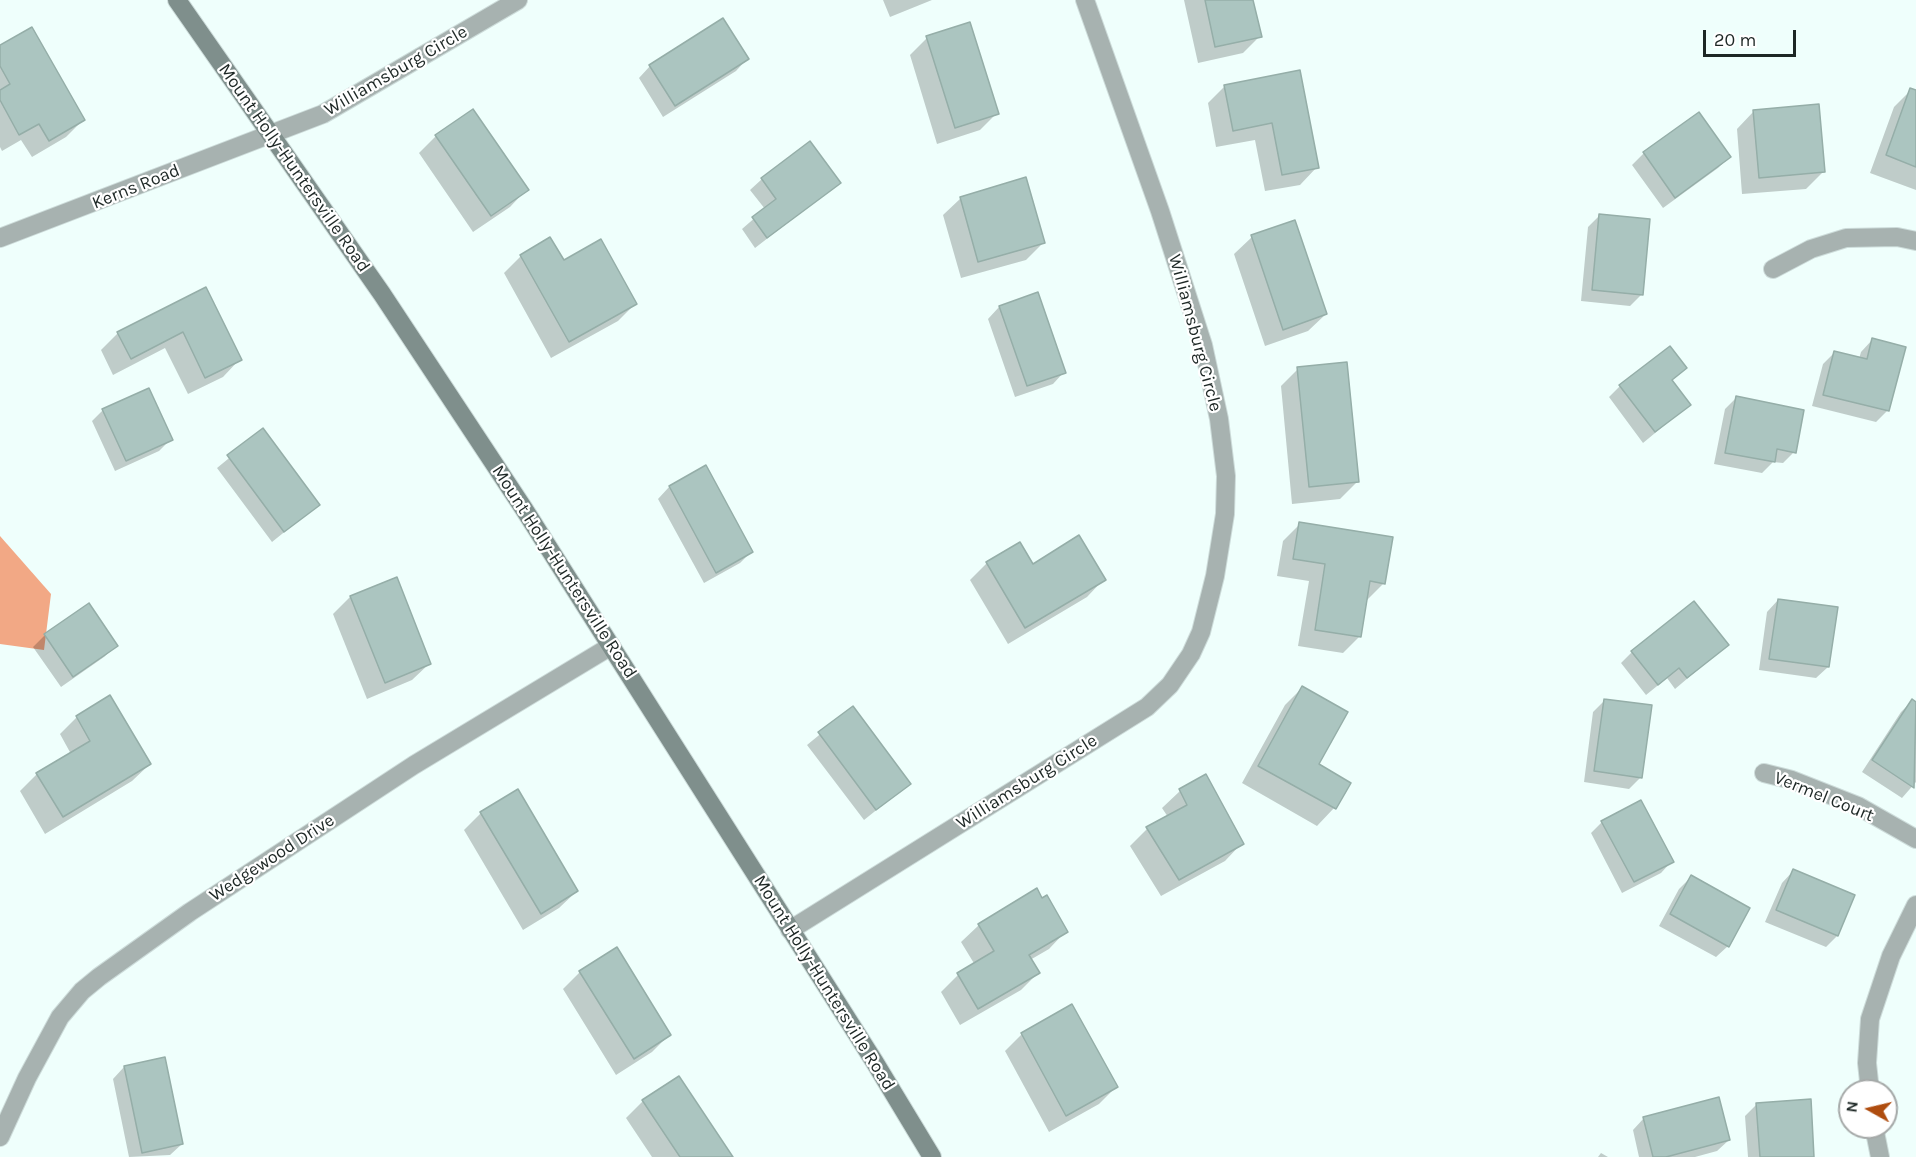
<!DOCTYPE html>
<style>
body{margin:0}
#map{position:relative;width:1916px;height:1157px;overflow:hidden;background:#effffc;font-family:Karla,sans-serif}
canvas{display:block}
.north{position:absolute;left:1838px;top:1079px;width:60px;height:60px;box-sizing:border-box;background:#fff;border:2px solid #a5a9a8;border-radius:50%;rotate:278deg;font-size:16px;font-weight:700;line-height:24px;text-align:center;color:#1d2725}
.north::after{content:'';display:block;margin:auto;width:21px;height:27px;background:#af4d0f;clip-path:polygon(50% 0,100% 100%,50% 72%,0 100%)}
.scale{position:absolute;left:1703px;top:30px;width:93px;height:27px;box-sizing:border-box;border:3px solid #1d2725;border-top:0;padding-left:8px;font-size:18px;line-height:21px;white-space:nowrap;color:#1d2725;-webkit-text-stroke:4px #fff;paint-order:stroke}
</style>
<div id="map">
<canvas width="1916" height="1157"></canvas>
<div class="north">N</div>
<div class="scale">20 m</div>
</div>
<script>
const c = document.querySelector('canvas').getContext('2d');
c.lineJoin = 'round';
function fillPath(path, color) { c.fillStyle = color; c.fill(path, 'evenodd'); }
const poly = rows => new Path2D(rows.map(r => 'M' + r).join(''));
function stroke(path, color, width, dash) { c.strokeStyle = color; c.lineWidth = width; c.lineCap = dash ? 'butt' : 'round'; c.setLineDash(dash || []); c.stroke(path); }
function label(font, color, halo, rows, align = 'center') {
  c.font = font + ' Karla,sans-serif'; c.lineWidth = 4.5; c.setLineDash([]); c.textBaseline = 'middle'; c.strokeStyle = halo; c.fillStyle = color; for (const [text, x, y, turn = 0] of rows) {
    c.save(); c.translate(x, y); c.rotate((+turn || 0) * Math.PI / 180); c.textAlign = isNaN(turn) ? turn : align; if (halo) c.strokeText(text, 0, 0); c.fillText(text, 0, 0); c.restore();
  }
}
const forest = poly([
 [0,536,51,594,44,650,0,644]
]);
const shadow = poly([
 [883,0,932,0,890,17],
 [1184,0,1252,0,1260,36,1243,53,1198,63],
 [927,38,997,113,980,130,937,144,910,55],
 [0,47,83,120,66,137,32,157,21,140,2,151,0,147],
 [747,59,736,71,663,117,639,78,650,66],
 [1299,72,1317,167,1300,185,1265,191,1255,140,1216,147,1208,103,1225,86],
 [1911,90,1916,92,1916,190,1870,173,1894,107],
 [1754,111,1823,172,1806,189,1742,194,1737,129],
 [1699,114,1729,157,1718,168,1663,208,1632,165,1644,153],
 [436,136,527,189,510,207,473,232,419,153],
 [762,179,839,183,755,248,742,229,765,209,750,190],
 [961,198,1043,243,1026,260,961,278,943,215],
 [1599,216,1642,294,1630,306,1581,301,1588,227],
 [1252,237,1326,314,1308,331,1265,346,1234,254],
 [521,256,563,262,635,304,618,321,551,358,504,273],
 [205,289,240,359,223,377,188,394,165,348,113,375,101,350,118,333],
 [1037,294,1064,372,1053,384,1015,397,988,319,999,307],
 [1872,340,1888,410,1876,422,1812,406,1823,364,1834,353,1859,359,1861,352],
 [1685,368,1671,381,1689,405,1643,443,1609,397,1620,386],
 [1298,369,1357,482,1340,499,1292,504,1281,386],
 [1736,398,1794,452,1783,463,1773,462,1762,473,1714,464,1725,409],
 [103,410,171,439,159,451,115,471,92,421],
 [262,431,318,505,272,542,217,468],
 [705,467,751,552,740,563,704,583,658,499,669,487],
 [1300,524,1384,583,1366,601,1360,636,1343,653,1298,646,1309,581,1277,576,1283,541],
 [987,563,1032,566,1104,579,1087,597,1008,644,970,580],
 [396,579,430,663,412,680,367,699,333,614,350,597],
 [1778,600,1828,667,1816,678,1759,670,1767,612],
 [88,605,116,646,104,657,61,687,33,647,45,635],
 [1727,645,1675,689,1667,678,1646,695,1621,663,1632,652],
 [1302,688,1317,765,1349,783,1334,808,1317,826,1242,783,1285,705],
 [1605,700,1641,777,1629,789,1584,782,1593,712],
 [1912,701,1916,703,1916,782,1902,798,1862,772,1901,712],
 [852,708,909,784,864,820,807,745],
 [77,717,150,764,132,781,45,834,20,791,37,774,71,754,60,734],
 [1206,776,1242,843,1225,861,1161,896,1130,846,1147,829,1168,817,1162,808,1180,791],
 [481,813,577,891,559,908,523,930,464,830],
 [1602,822,1672,861,1661,873,1622,893,1591,833],
 [1793,871,1853,896,1837,936,1826,947,1765,922,1782,883],
 [1691,877,1728,946,1716,957,1659,926,1679,889],
 [979,925,1066,931,1049,949,1030,960,1038,973,1021,990,960,1025,941,992,958,975,975,965,961,942],
 [580,972,669,1035,652,1052,616,1075,563,989],
 [1022,1034,1116,1087,1099,1104,1049,1132,1005,1051],
 [124,1067,182,1144,170,1155,129,1157,113,1079],
 [643,1101,731,1157,652,1157,626,1118],
 [1757,1104,1813,1157,1748,1157,1745,1116],
 [1644,1118,1729,1140,1717,1151,1695,1157,1639,1157,1633,1130],
 [1601,1153,1608,1157,1598,1157]
]);
const building = poly([
 [1205,0,1253,0,1262,37,1215,47,1205,0],
 [723,18,749,59,675,106,649,65,723,18],
 [970,22,999,114,955,128,926,36,970,22],
 [32,27,85,120,49,141,39,124,19,135,0,100,0,90,10,84,0,66,0,45,32,27],
 [1300,70,1319,168,1282,175,1272,123,1233,131,1224,85,1300,70],
 [1910,88,1916,90,1916,167,1886,155,1910,88],
 [1819,104,1825,172,1759,178,1753,110,1819,104],
 [473,109,529,190,491,216,435,135,473,109],
 [1699,112,1731,157,1675,198,1643,152,1699,112],
 [810,141,841,183,767,238,752,217,776,199,761,178,810,141],
 [1026,177,1045,243,978,262,960,197,1026,177],
 [1599,214,1650,219,1643,295,1592,290,1599,214],
 [1295,220,1327,314,1283,330,1251,235,1295,220],
 [550,237,564,260,601,239,637,304,569,342,520,255,550,237],
 [206,287,242,360,205,378,183,332,131,359,117,332,206,287],
 [1038,292,1066,373,1027,386,999,306,1038,292],
 [1872,338,1906,347,1889,411,1823,395,1834,351,1867,359,1872,338],
 [1670,346,1687,368,1672,380,1691,405,1655,432,1619,385,1670,346],
 [1347,362,1359,482,1309,487,1297,367,1347,362],
 [149,388,173,440,126,461,102,409,149,388],
 [1736,396,1804,410,1796,453,1777,449,1775,462,1725,453,1736,396],
 [263,428,320,505,284,532,227,455,263,428],
 [706,465,753,552,716,573,669,486,706,465],
 [1299,522,1393,537,1385,584,1370,581,1361,637,1315,630,1325,564,1293,559,1299,522],
 [1079,535,1106,580,1025,628,986,562,1020,542,1033,564,1079,535],
 [397,577,431,664,385,683,350,596,397,577],
 [1778,599,1838,607,1829,667,1769,659,1778,599],
 [1694,601,1729,645,1687,678,1679,668,1658,685,1631,651,1694,601],
 [89,603,118,646,73,677,44,634,89,603],
 [1302,686,1348,712,1319,764,1351,783,1336,809,1258,766,1302,686],
 [110,695,151,764,63,817,36,773,90,741,76,716,110,695],
 [1604,699,1652,705,1642,778,1594,771,1604,699],
 [1912,699,1916,702,1914,788,1872,760,1912,699],
 [853,706,911,784,876,810,818,732,853,706],
 [1206,774,1244,844,1179,880,1146,827,1187,805,1179,789,1206,774],
 [518,789,578,891,541,914,480,812,518,789],
 [1641,800,1674,862,1634,882,1601,821,1641,800],
 [1793,869,1855,895,1838,936,1776,910,1793,869],
 [1691,875,1750,908,1729,947,1670,914,1691,875],
 [1037,888,1042,898,1047,895,1068,932,1029,955,1040,973,978,1009,957,973,994,951,978,924,1037,888],
 [617,947,671,1035,634,1059,579,971,617,947],
 [1072,1004,1118,1087,1066,1116,1021,1033,1072,1004],
 [165,1057,183,1144,142,1153,124,1066,165,1057],
 [679,1076,733,1157,680,1157,642,1100,679,1076],
 [1719,1097,1730,1140,1666,1157,1653,1157,1643,1117,1719,1097],
 [1811,1099,1814,1157,1760,1157,1756,1103,1811,1099]
]);
const street = poly([
 [0,238,323,114,518,0],
 [1773,269,1811,249,1846,238,1897,237,1916,241],
 [1764,773,1792,780,1858,806,1916,839],
 [790,930,1147,707,1170,685,1191,654,1201,632,1215,576,1225,514,1226,476,1219,419,1203,345,1160,211,1085,0],
 [1870,1091,1867,1063,1870,1019,1891,956,1916,905],
 [1874,1127,1880,1157],
 [0,1137,27,1078,60,1017,82,991,99,977,190,912,414,765,611,646]
]);
const secondary = poly([
 [177,0,382,294,524,509,874,1061,932,1157]
]);
const streetNames = [
 ["Williamsburg Circle",396,71,-30],
 ["Mount Holly-Huntersville Road",294,168,55],
 ["Kerns Road",136,187,-22],
 ["Williamsburg Circle",1195,333,75],
 ["Mount Holly-Huntersville Road",564,572,57],
 ["Williamsburg Circle",1027,782,-32],
 ["Vermel Court",1824,797,22],
 ["Wedgewood Drive",272,858,-33],
 ["Mount Holly-Huntersville Road",824,983,58]
];
fillPath(forest, '#f2a885');
fillPath(shadow, '#0003');
fillPath(building, '#abc5c0');
stroke(building, '#95aea8', 1.5);
stroke(street, '#cddcda', 20);
stroke(secondary, '#cddcda', 20);
stroke(street, '#a7b2b0', 18);
stroke(secondary, '#7f8f8c', 18);
label('18px', '#1d2725', '#fff', streetNames);
</script>
